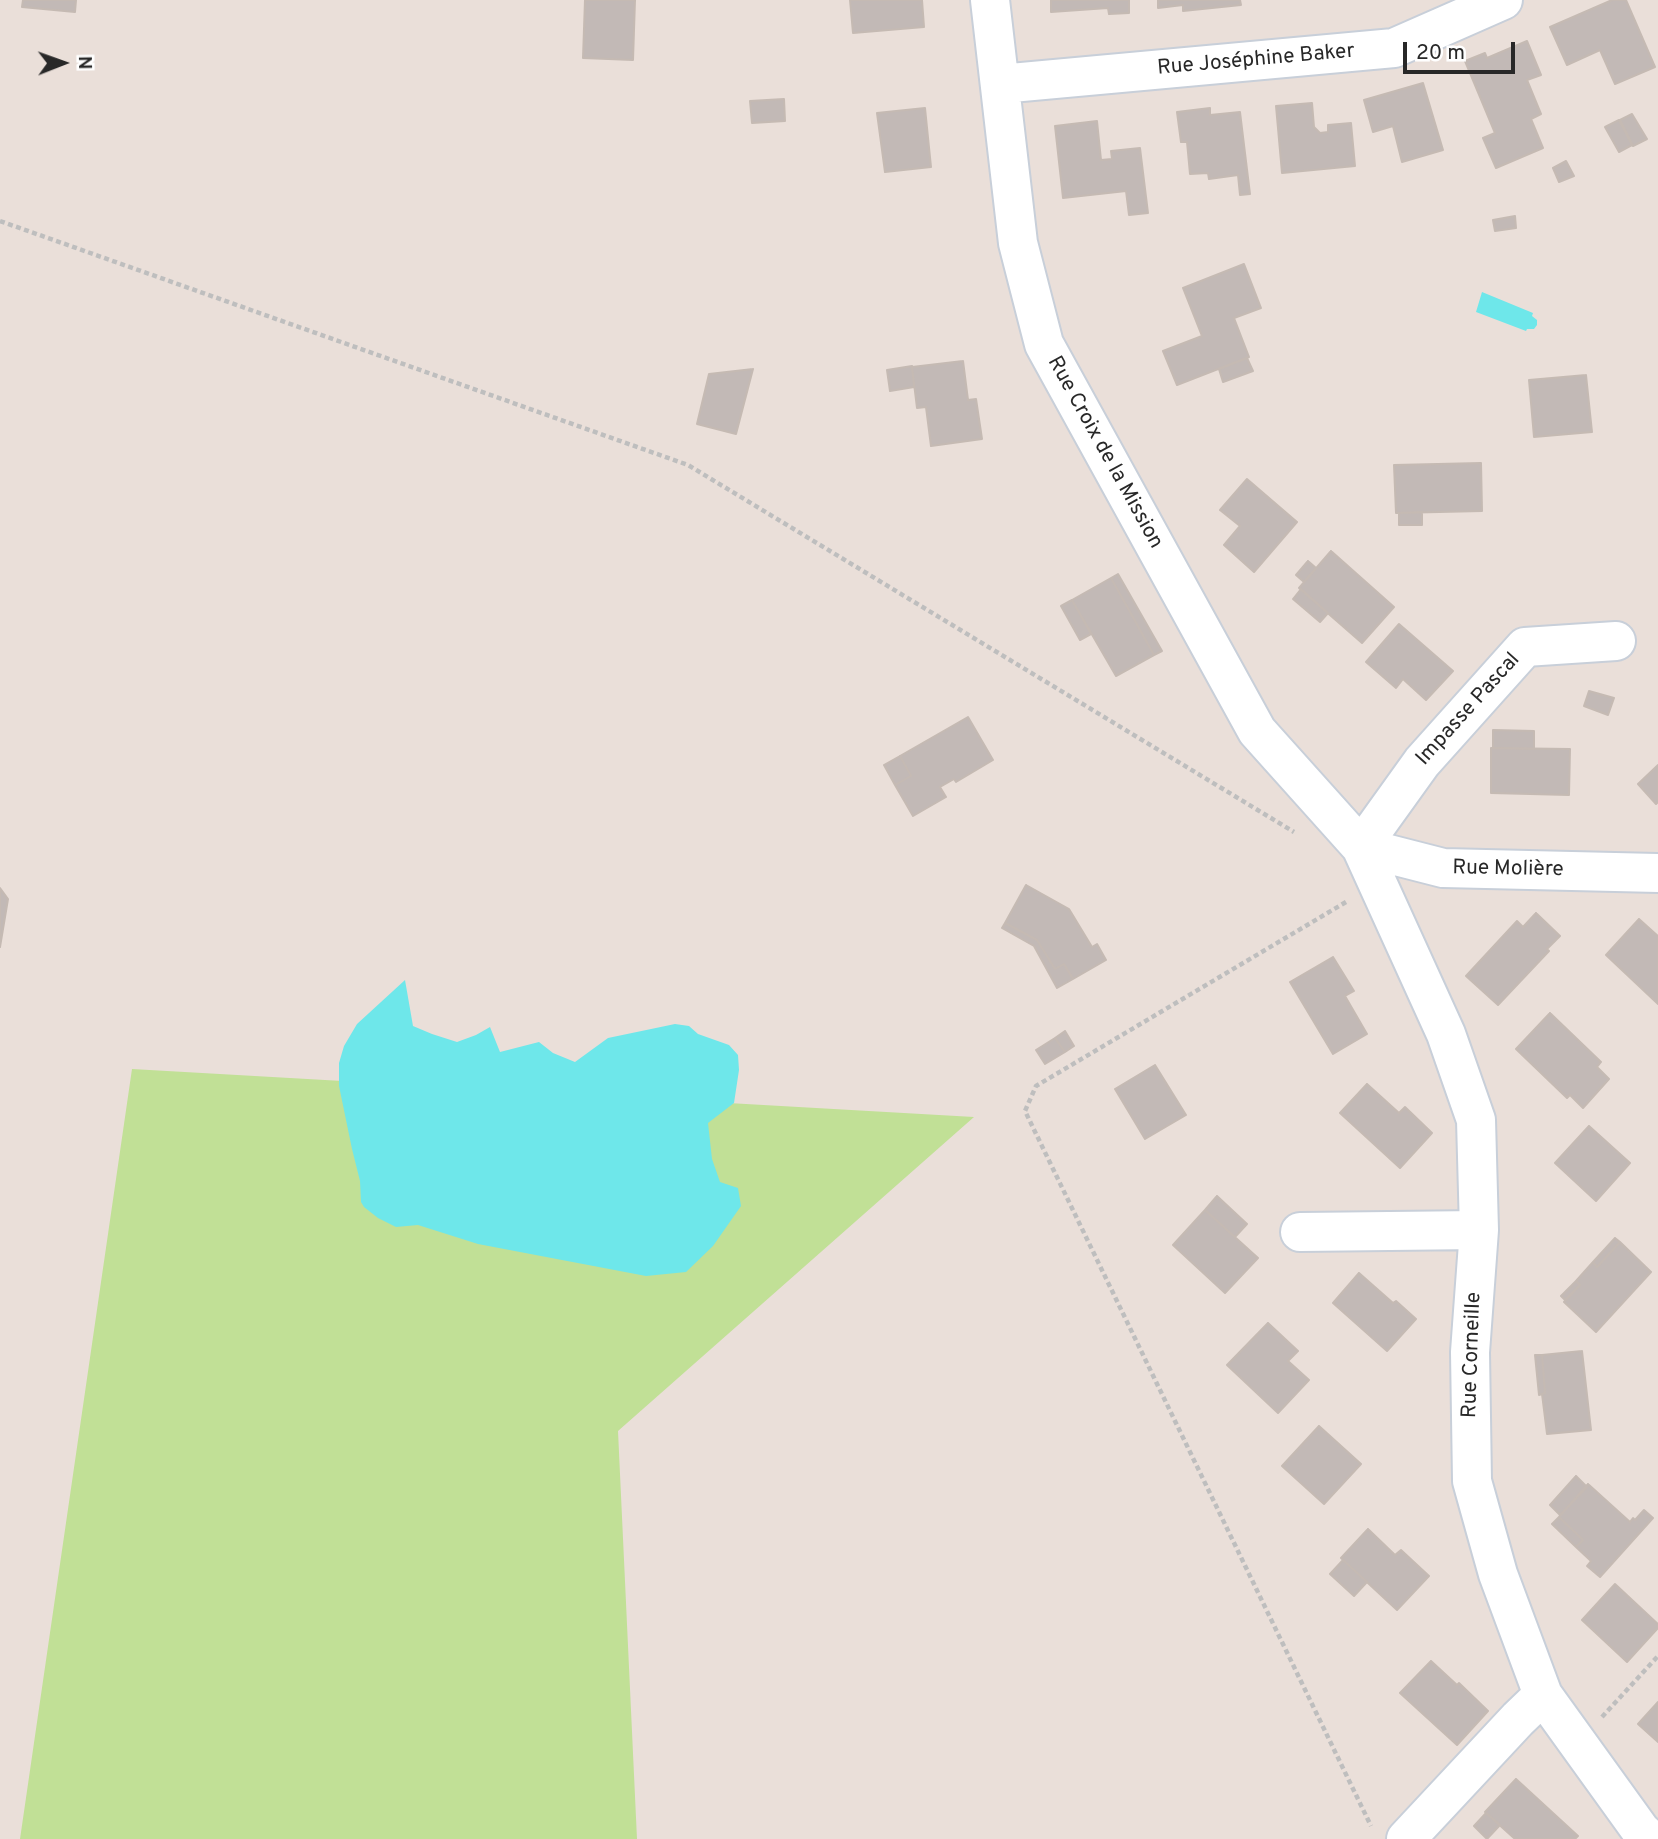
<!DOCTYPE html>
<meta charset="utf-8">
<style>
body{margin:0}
#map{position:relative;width:1658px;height:1839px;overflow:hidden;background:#eadfd9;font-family:Overpass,sans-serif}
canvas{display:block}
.north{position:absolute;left:28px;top:28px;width:70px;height:70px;-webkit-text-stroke:5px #fff;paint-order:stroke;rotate:89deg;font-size:19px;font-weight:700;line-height:28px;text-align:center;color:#282828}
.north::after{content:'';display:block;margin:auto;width:24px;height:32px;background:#282828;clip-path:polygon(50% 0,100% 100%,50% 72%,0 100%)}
.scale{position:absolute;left:1403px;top:42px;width:112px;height:32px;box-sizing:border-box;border:4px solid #282828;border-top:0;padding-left:9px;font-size:21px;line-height:24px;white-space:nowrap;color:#282828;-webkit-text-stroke:5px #fff;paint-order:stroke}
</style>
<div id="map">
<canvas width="1658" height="1839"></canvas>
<div class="north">N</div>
<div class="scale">20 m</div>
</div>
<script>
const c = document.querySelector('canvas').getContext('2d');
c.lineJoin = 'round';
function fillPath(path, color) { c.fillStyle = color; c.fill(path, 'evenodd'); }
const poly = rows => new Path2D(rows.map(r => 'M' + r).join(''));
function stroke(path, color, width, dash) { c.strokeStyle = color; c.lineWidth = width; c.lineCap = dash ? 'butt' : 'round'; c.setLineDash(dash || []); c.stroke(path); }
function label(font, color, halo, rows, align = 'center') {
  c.font = font + ' Overpass,sans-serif'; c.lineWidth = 6; c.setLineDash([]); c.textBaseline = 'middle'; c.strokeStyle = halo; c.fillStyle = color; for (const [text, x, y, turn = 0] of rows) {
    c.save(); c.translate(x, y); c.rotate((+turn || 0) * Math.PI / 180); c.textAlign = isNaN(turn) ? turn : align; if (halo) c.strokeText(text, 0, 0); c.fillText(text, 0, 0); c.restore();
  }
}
const green = poly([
 [132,1069,974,1117,618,1431,637,1839,20,1839]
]);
const water = poly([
 [1482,292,1533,313,1532,316,1537,320,1537,325,1534,329,1527,329,1526,331,1476,312],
 [405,980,413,1026,432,1034,457,1042,476,1035,490,1027,500,1052,539,1042,553,1053,575,1062,608,1038,675,1024,689,1026,698,1034,729,1045,738,1055,739,1070,734,1103,708,1123,712,1159,720,1182,738,1188,741,1206,713,1246,686,1272,646,1276,478,1244,418,1225,396,1227,378,1218,364,1207,361,1202,360,1181,352,1149,339,1086,339,1063,344,1046,357,1024]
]);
const building = poly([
 [23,0,76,0,75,12,22,7,23,0],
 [585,0,635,0,633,60,583,58,585,0],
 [850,0,922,0,924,27,853,33,850,0],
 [1051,0,1129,0,1129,13,1109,14,1108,8,1051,12,1051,0],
 [1158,0,1240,0,1241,5,1183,11,1183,5,1158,8,1158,0],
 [1612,0,1626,0,1655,67,1615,84,1600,50,1567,65,1550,27,1612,0],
 [1527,41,1541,75,1527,80,1541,114,1531,119,1543,148,1496,168,1483,138,1495,133,1465,61,1485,53,1487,58,1527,41],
 [1423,83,1443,150,1402,162,1393,126,1373,132,1364,100,1423,83],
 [784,99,785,121,752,123,750,101,784,99],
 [1312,103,1314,127,1320,133,1328,132,1328,125,1351,123,1355,166,1282,173,1276,106,1312,103],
 [925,108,931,167,885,172,877,113,925,108],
 [1210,108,1210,115,1240,112,1250,194,1240,195,1238,175,1209,179,1208,173,1190,174,1187,142,1181,142,1177,112,1210,108],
 [1632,114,1647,139,1633,146,1620,120,1632,114],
 [1619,120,1632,145,1619,152,1605,127,1619,120],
 [1097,121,1101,160,1112,159,1111,151,1140,148,1148,213,1129,215,1126,191,1063,198,1055,126,1097,121],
 [1566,161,1574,176,1559,182,1553,168,1566,161],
 [1515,216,1516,228,1495,231,1493,220,1515,216],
 [1244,264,1261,308,1234,318,1249,357,1177,385,1163,351,1202,336,1183,288,1244,264],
 [1247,358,1253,371,1223,382,1219,369,1247,358],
 [963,361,968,400,976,399,982,439,931,446,926,407,917,408,912,367,963,361],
 [912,366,914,387,890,391,887,370,912,366],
 [753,369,736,434,697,424,709,374,753,369],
 [1586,375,1592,432,1534,437,1529,380,1586,375],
 [1481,463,1482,511,1396,513,1394,465,1481,463],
 [1247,479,1297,522,1254,572,1224,545,1240,526,1220,510,1247,479],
 [1422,512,1422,525,1399,525,1399,513,1422,512],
 [1331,551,1394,607,1362,643,1299,588,1331,551],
 [1308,561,1316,568,1304,582,1296,575,1308,561],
 [1118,574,1162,651,1154,655,1111,578,1118,574],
 [1111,578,1154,655,1116,676,1072,600,1111,578],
 [1301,589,1328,613,1320,622,1293,599,1301,589],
 [1072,600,1091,634,1080,640,1061,606,1072,600],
 [1399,624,1453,671,1426,700,1403,679,1396,688,1366,662,1399,624],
 [1589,691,1614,698,1608,715,1584,706,1589,691],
 [968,717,993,760,956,782,954,779,940,787,946,797,913,816,895,785,911,776,900,756,968,717],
 [1493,730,1534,731,1534,749,1493,748,1493,730],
 [1491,748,1570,749,1569,795,1491,793,1491,748],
 [900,756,911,776,895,785,884,765,900,756],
 [1658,765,1658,802,1656,804,1638,784,1658,765],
 [1026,885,1069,909,1092,947,1097,944,1106,960,1073,979,1064,964,1055,969,1037,940,1005,923,1026,885],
 [0,888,8,899,0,947,0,888],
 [1536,913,1560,936,1547,949,1549,951,1498,1005,1466,976,1517,921,1523,927,1536,913],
 [1639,919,1658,936,1658,1004,1606,955,1639,919],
 [1005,923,1037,940,1055,969,1064,964,1073,979,1057,988,1034,946,1002,928,1005,923],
 [1333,957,1354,991,1345,996,1367,1034,1333,1054,1290,982,1333,957],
 [1550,1013,1601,1062,1597,1067,1609,1079,1583,1108,1570,1095,1567,1098,1516,1049,1550,1013],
 [1065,1031,1074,1046,1065,1052,1055,1038,1065,1031],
 [1055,1038,1065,1052,1045,1064,1036,1050,1055,1038],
 [1155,1065,1186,1115,1145,1139,1115,1089,1155,1065],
 [1367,1084,1399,1113,1405,1107,1432,1133,1400,1168,1340,1113,1367,1084],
 [1589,1126,1630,1163,1596,1201,1555,1163,1589,1126],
 [1217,1196,1247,1224,1235,1237,1205,1210,1217,1196],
 [1205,1210,1258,1258,1225,1293,1173,1245,1205,1210],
 [1615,1238,1620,1242,1597,1267,1593,1262,1615,1238],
 [1620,1242,1651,1272,1596,1332,1564,1302,1580,1285,1576,1281,1593,1262,1597,1267,1620,1242],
 [1359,1273,1393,1303,1396,1301,1416,1319,1387,1351,1333,1303,1359,1273],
 [1576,1281,1580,1285,1565,1300,1561,1296,1576,1281],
 [1268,1323,1298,1351,1288,1361,1309,1380,1278,1413,1227,1365,1268,1323],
 [1582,1351,1591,1430,1547,1434,1542,1394,1545,1393,1542,1355,1582,1351],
 [1535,1355,1542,1355,1545,1393,1539,1395,1535,1355],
 [1319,1426,1361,1464,1324,1504,1282,1466,1319,1426],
 [1576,1476,1587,1487,1560,1515,1550,1505,1576,1476],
 [1588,1484,1630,1522,1633,1518,1635,1520,1644,1510,1653,1518,1600,1577,1587,1566,1591,1561,1576,1547,1583,1540,1559,1517,1588,1484],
 [1559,1517,1583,1540,1576,1547,1552,1524,1559,1517],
 [1368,1529,1395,1555,1401,1550,1429,1576,1397,1610,1341,1558,1368,1529],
 [1343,1560,1367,1582,1354,1596,1330,1574,1343,1560],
 [1615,1584,1658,1624,1658,1628,1627,1662,1582,1620,1615,1584],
 [1431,1661,1457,1685,1459,1683,1488,1711,1457,1745,1400,1693,1431,1661],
 [1658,1702,1658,1742,1638,1724,1658,1702],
 [1516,1779,1578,1836,1575,1839,1515,1839,1485,1812,1516,1779],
 [1486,1813,1500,1825,1487,1839,1474,1826,1486,1813]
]);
const path = poly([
 [0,221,688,465,1294,832],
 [1346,902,1036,1086,1025,1111,1371,1826],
 [1602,1717,1658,1656]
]);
const minor = poly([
 [990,0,1018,243,1044,344,1257,731,1361,847,1446,1034,1476,1120,1479,1230,1470,1352,1472,1481,1498,1574,1543,1695,1641,1831,1650,1839],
 [1000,84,1394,48,1503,0],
 [1361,847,1422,762,1525,647,1616,641],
 [1361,847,1443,868,1658,873],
 [1300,1232,1479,1230],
 [1406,1839,1518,1719,1543,1695]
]);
const streetNames = [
 ["Rue Joséphine Baker",1256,61,-5],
 ["Rue Croix de la Mission",1104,453,61],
 ["Impasse Pascal",1469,710,-48],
 ["Rue Molière",1508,870,1],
 ["Rue Corneille",1473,1355,-88]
];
fillPath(green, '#c1e096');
fillPath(water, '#6ee7ea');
fillPath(building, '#c2b9b6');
stroke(building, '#c5bab3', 2);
stroke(minor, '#c8cfd9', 42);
stroke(path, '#bebebe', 4.5, [5, 3.5]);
stroke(minor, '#fff', 38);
label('21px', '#282828', '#fff', streetNames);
</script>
